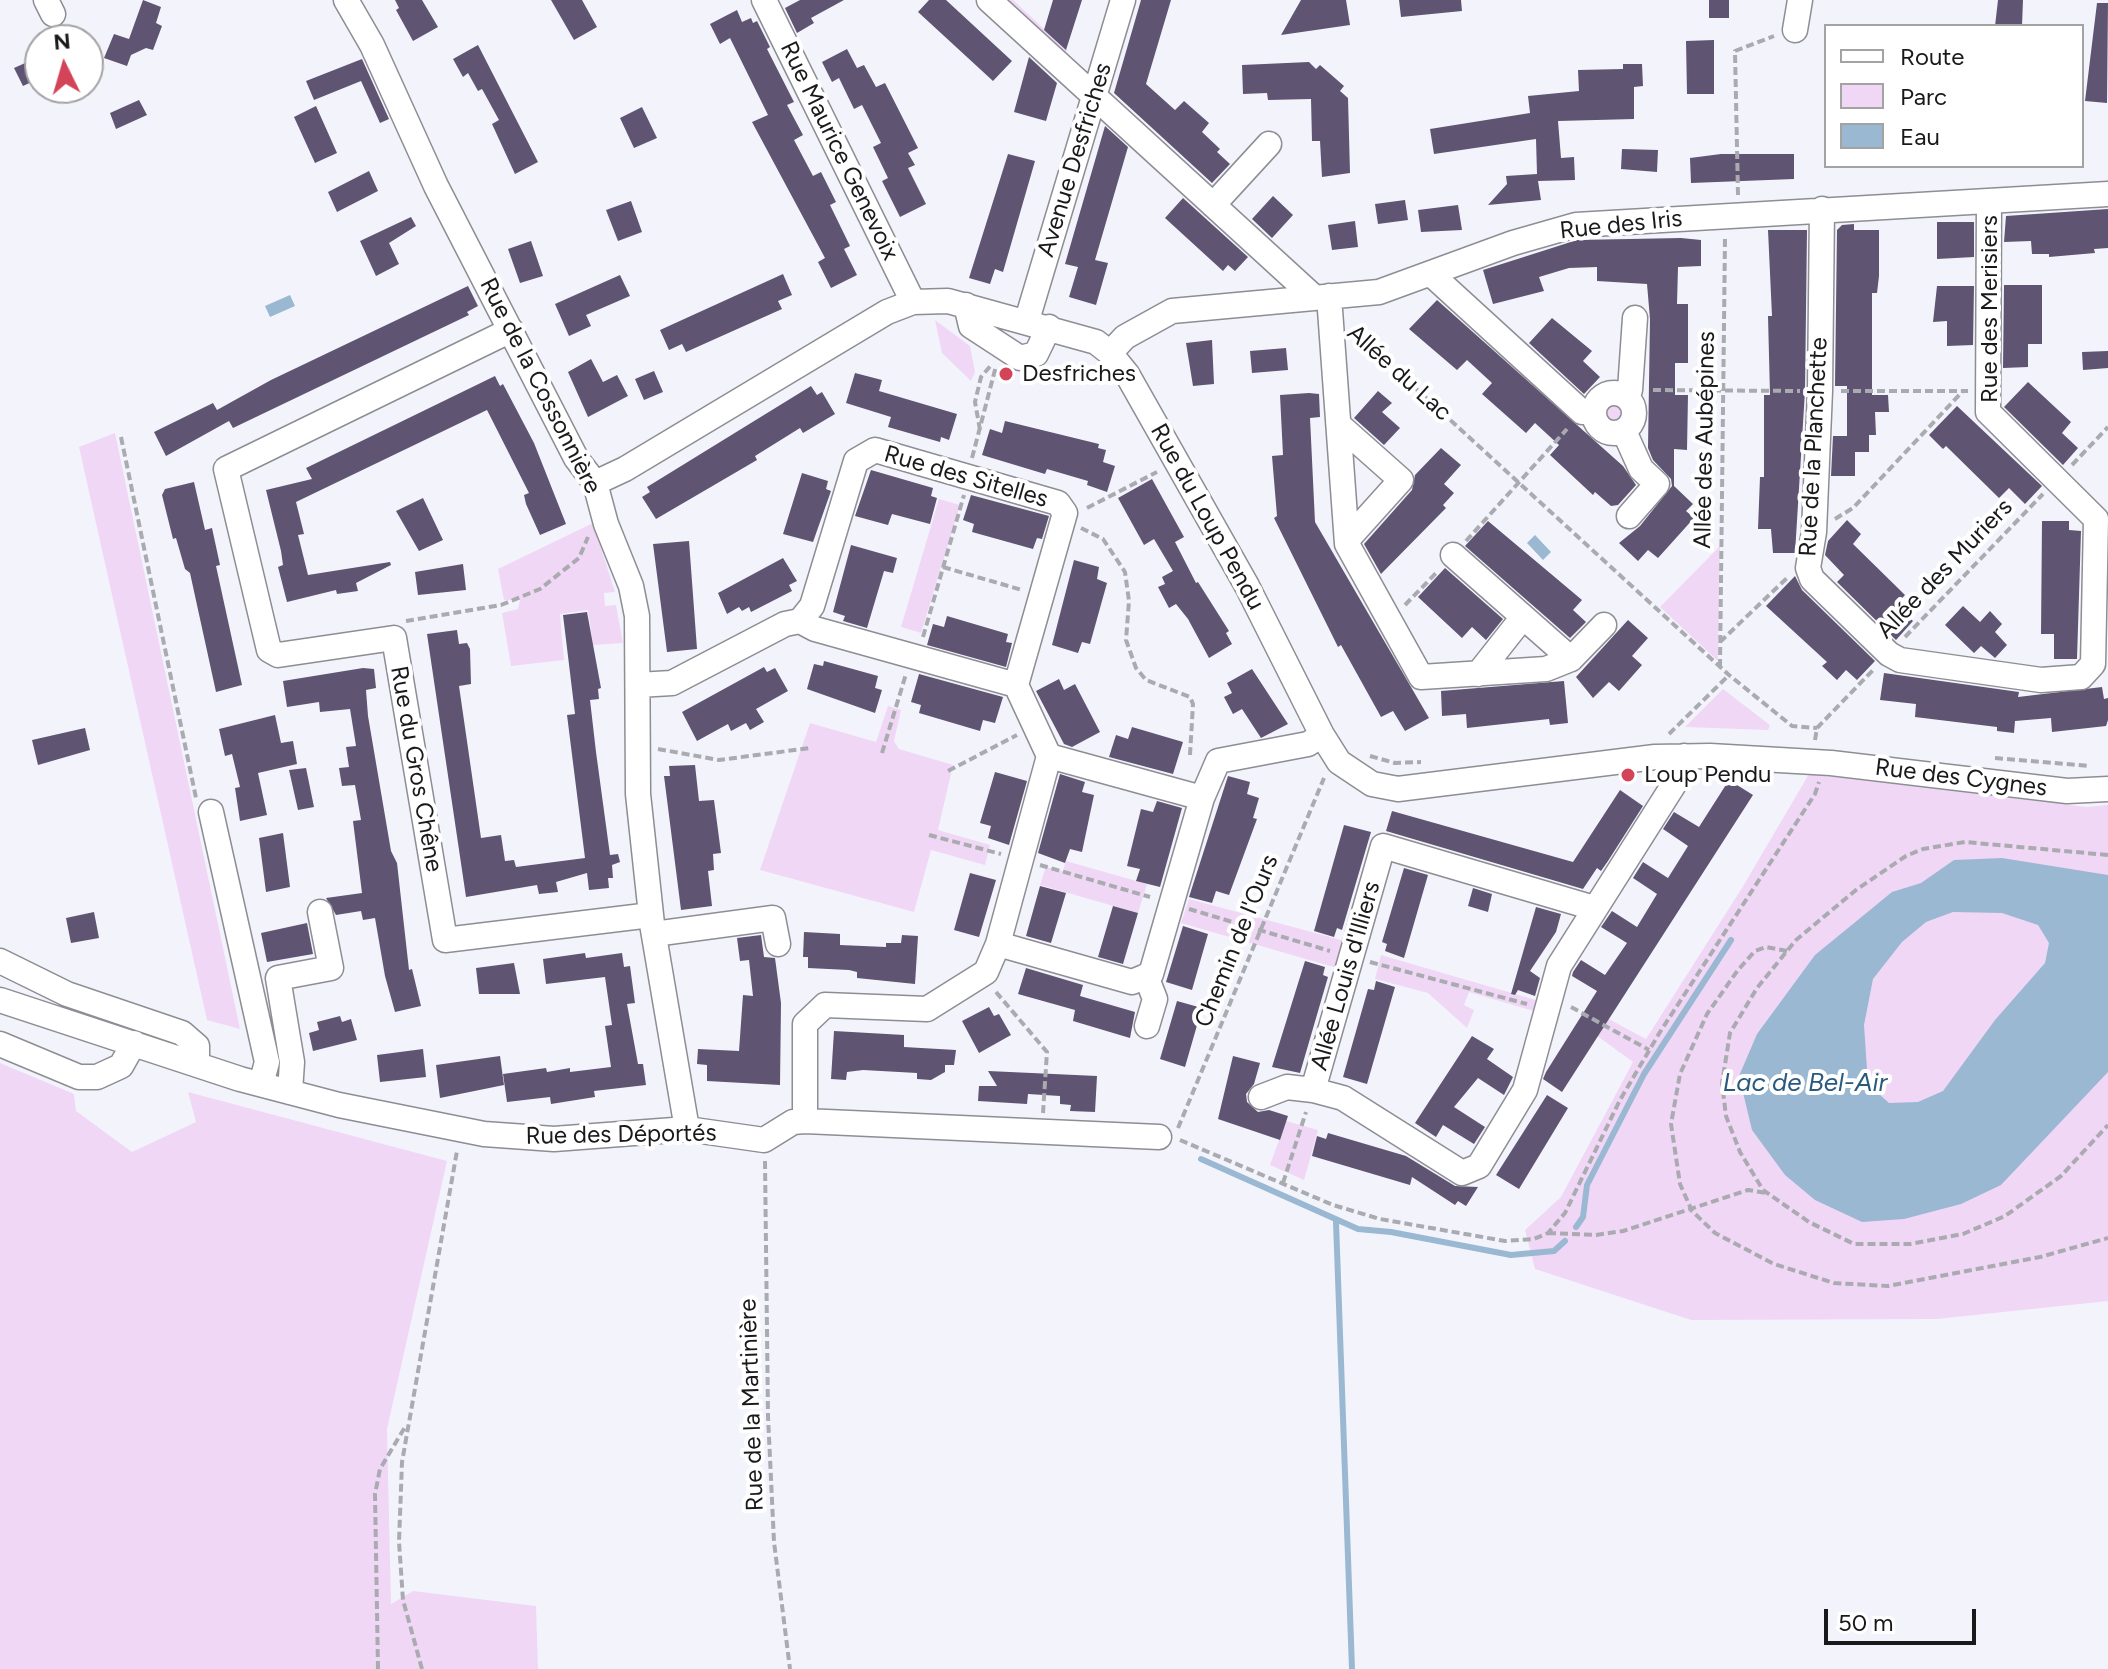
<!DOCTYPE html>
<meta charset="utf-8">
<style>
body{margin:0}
#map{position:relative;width:2108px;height:1669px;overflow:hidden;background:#f3f4fb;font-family:Figtree,sans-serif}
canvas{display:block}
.legend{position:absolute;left:1824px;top:24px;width:260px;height:144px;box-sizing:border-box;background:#fff;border:2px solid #a3a3a4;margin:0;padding:10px 14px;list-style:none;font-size:24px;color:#19191b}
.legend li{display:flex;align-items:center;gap:16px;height:40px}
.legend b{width:40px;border:2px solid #a3a3a4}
.north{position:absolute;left:24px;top:24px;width:80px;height:80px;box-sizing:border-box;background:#fff;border:2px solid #a3a3a4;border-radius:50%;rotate:355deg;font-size:22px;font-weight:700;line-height:32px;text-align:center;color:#19191b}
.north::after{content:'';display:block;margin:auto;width:28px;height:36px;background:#d44458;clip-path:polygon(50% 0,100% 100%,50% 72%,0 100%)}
.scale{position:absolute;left:1824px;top:1609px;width:152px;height:36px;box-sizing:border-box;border:4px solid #19191b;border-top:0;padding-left:10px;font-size:24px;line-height:28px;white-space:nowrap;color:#19191b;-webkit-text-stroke:6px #fff;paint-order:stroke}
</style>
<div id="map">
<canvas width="2108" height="1669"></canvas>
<ul class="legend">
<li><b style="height:10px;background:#fff"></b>Route</li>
<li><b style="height:22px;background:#f1d7f6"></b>Parc</li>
<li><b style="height:22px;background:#9ab8d2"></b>Eau</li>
</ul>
<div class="north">N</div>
<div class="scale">50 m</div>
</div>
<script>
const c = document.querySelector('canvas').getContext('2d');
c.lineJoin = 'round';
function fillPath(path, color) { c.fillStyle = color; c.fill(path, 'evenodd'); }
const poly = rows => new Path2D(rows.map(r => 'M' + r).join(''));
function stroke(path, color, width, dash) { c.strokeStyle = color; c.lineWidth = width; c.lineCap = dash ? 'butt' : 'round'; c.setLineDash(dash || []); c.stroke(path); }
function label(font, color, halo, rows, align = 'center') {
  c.font = font + ' Figtree,sans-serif'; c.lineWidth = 8; c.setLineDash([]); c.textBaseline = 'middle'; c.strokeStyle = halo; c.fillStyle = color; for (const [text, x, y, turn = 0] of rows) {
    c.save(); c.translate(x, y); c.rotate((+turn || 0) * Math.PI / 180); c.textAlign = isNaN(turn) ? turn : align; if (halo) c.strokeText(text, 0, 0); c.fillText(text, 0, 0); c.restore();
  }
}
const green = poly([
 [1001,0,1013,0,1067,50,1064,57],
 [935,320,970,346,975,372,971,381,942,353],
 '1602 413a12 12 0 1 1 24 0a12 12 0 1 1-24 0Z',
 [115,433,240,1029,207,1020,79,447],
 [939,499,960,505,921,633,901,627],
 [593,523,615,592,604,593,605,606,616,605,623,643,593,645,588,610,560,614,564,660,511,666,502,613,518,609,520,600,504,600,498,569],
 [1720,546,1718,661,1660,607],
 [1723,689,1770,725,1768,730,1685,727],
 [888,706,901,710,894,741,899,749,953,765,938,830,990,845,985,865,931,850,914,912,760,870,810,723,876,742],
 [1809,774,2087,807,2108,805,2108,1301,1937,1319,1691,1320,1535,1269,1525,1230,1561,1197,1633,1062,1578,1022,1588,1008,1646,1039,1742,888],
 [1066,861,1147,884,1138,913,1040,885,1046,867,1063,871],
 [1189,899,1345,941,1337,968,1181,923],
 [1381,955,1539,1001,1537,1012,1469,992,1464,1005,1474,1010,1467,1028,1428,993,1375,979],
 [0,1063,74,1094,76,1111,132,1152,196,1122,188,1092,447,1161,387,1429,391,1604,413,1591,536,1606,538,1669,0,1669],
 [1286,1121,1318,1130,1304,1180,1270,1165]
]);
const water = poly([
 [290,295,295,306,270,317,265,306],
 [1535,535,1551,552,1543,560,1527,543],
 [2002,858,2108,875,2108,1072,2001,1185,1961,1204,1904,1219,1862,1222,1815,1200,1785,1175,1752,1130,1739,1076,1757,1034,1815,955,1892,892,1921,883,1954,860],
 [1953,912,2002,913,2038,925,2049,943,2045,963,1995,1020,1943,1091,1918,1102,1889,1103,1868,1084,1864,1025,1873,979,1902,942,1926,922]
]);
const stream = poly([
 [1201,1159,1358,1229,1391,1232,1511,1255,1554,1251,1565,1241],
 [1336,1222,1352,1669],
 [1576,1227,1583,1217,1587,1185,1644,1074,1731,940]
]);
const building = poly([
 [143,0,161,7,156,23,162,26,153,50,146,48,131,55,127,66,104,58,114,34,129,39],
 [395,0,422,0,438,27,413,41,396,10,399,8],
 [551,0,582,0,597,27,574,40],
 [800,0,844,0,811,18,814,23,797,33,785,8],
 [929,0,946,0,1012,61,993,81,918,12],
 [1053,0,1082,0,1066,50,1044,30],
 [1141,0,1171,0,1146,84,1175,110,1184,101,1209,123,1202,132,1220,149,1217,152,1230,164,1212,183,1114,93],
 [1301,0,1346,0,1350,25,1281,35],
 [1399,0,1461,0,1462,11,1401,17],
 [1709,0,1729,0,1729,18,1709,18],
 [1998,0,2023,0,2022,26,1995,26],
 [2097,3,2108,3,2107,103,2085,101],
 [737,10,742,22,751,18,753,23,757,21,770,47,767,49,794,102,787,105,803,135,794,140,813,176,821,172,836,202,830,205,850,246,844,249,857,275,831,288,818,262,825,258,752,122,768,115,730,38,720,44,710,24],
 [1714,40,1714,94,1687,94,1686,41],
 [478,45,538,162,515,174,492,124,499,120,482,89,478,91,468,73,463,77,453,59],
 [847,49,857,68,864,65,876,87,885,83,918,148,908,153,915,165,908,168,926,204,900,217,882,181,888,178,873,147,881,143,862,105,854,109,839,78,832,82,822,62],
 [1029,57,1057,83,1046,121,1014,112],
 [362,59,389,119,380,123,361,81,314,100,306,81],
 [32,60,40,78,23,86,14,68],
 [1309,62,1316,69,1320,65,1344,86,1340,91,1348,98,1350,173,1322,177,1320,141,1312,141,1311,99,1268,100,1267,93,1243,94,1242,65],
 [1623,64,1642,64,1643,86,1634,87,1634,119,1558,121,1561,158,1574,157,1575,180,1538,181,1541,200,1488,205,1507,184,1506,176,1537,174,1536,139,1434,154,1430,129,1530,113,1528,96,1579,91,1578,70,1623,69],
 [139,100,147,115,116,129,110,113],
 [316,106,337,153,315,163,294,117],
 [642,107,657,138,634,148,620,118],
 [1105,126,1128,147,1095,260,1108,263,1096,305,1069,297,1078,267,1065,264],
 [1622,149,1658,150,1657,172,1621,169],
 [1008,154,1035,161,1003,272,995,269,990,284,969,278],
 [1721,154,1794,154,1794,179,1691,183,1690,158],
 [369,171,378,191,337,212,328,192],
 [1273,196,1293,215,1272,238,1252,219],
 [1183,198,1248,257,1235,271,1228,265,1223,271,1165,218],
 [1405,200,1408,220,1378,224,1375,204],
 [631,201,642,232,618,241,606,210],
 [1458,205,1462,230,1421,232,1418,210],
 [2108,209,2108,248,2094,249,2095,253,2049,257,2049,254,2032,254,2031,241,2004,242,2006,216],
 [411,217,416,226,389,243,399,264,376,276,360,241],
 [1355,221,1358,247,1332,250,1328,225],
 [1937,222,1974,222,1974,257,1937,259],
 [1854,224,1854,230,1879,230,1879,276,1877,293,1872,293,1872,395,1888,395,1889,412,1875,412,1876,435,1869,435,1869,452,1855,452,1855,476,1831,476,1833,436,1847,436,1847,386,1835,386,1837,230,1842,225],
 [1768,230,1807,230,1805,391,1795,553,1773,553,1771,529,1758,529,1760,477,1764,477,1764,395,1770,395,1768,316,1772,316],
 [1681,238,1701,240,1701,266,1678,267,1677,304,1688,304,1688,363,1675,363,1675,395,1688,395,1687,450,1674,449,1674,486,1693,504,1686,511,1694,518,1658,558,1648,550,1638,561,1619,543,1640,526,1672,486,1671,479,1653,460,1648,448,1650,319,1647,284,1597,281,1597,267,1569,268,1539,277,1544,291,1493,304,1483,270,1577,240],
 [531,241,543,276,520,283,508,249],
 [783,274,792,295,778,301,782,309,686,352,682,344,669,350,660,330],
 [620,275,630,296,586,315,591,326,569,336,555,304],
 [2004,285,2042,285,2042,344,2028,344,2028,367,2003,368],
 [468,286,478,306,467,312,469,315,233,428,229,421,166,456,154,432,213,403,217,410,271,380],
 [1937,286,1974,286,1973,345,1947,346,1947,321,1933,322],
 [1437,300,1623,466,1636,485,1618,505,1611,506,1595,492,1593,495,1550,455,1559,445,1535,423,1526,433,1482,394,1492,383,1467,360,1457,370,1409,329],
 [1552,318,1592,351,1583,361,1600,377,1584,394,1529,343],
 [1212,340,1214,384,1193,386,1186,343],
 [1286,348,1288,370,1252,373,1250,351],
 [2108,351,2108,368,2083,370,2082,352],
 [591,359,603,382,617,375,628,396,588,417,568,372],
 [654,371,663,392,644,400,635,379],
 [855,373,882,380,879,391,957,414,949,440,941,437,940,442,888,427,891,417,846,403],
 [495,376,500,386,503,384,534,443,566,524,540,535,526,504,524,495,529,493,487,410,296,502,304,534,298,535,308,575,390,562,391,565,356,583,358,591,337,594,336,590,287,602,278,567,283,565,281,551,266,490,312,479,306,468],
 [2028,382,2071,422,2062,433,2078,448,2063,465,2004,407],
 [811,386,817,395,822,392,835,414,803,433,800,428,755,456,757,460,656,519,642,497,650,492,647,487],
 [1378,391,1392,403,1382,412,1400,428,1384,445,1354,418],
 [1309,393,1319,394,1320,417,1310,418,1315,522,1429,718,1405,731,1393,711,1381,717,1341,645,1338,647,1274,518,1277,516,1272,456,1283,455,1280,395],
 [1957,406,2042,486,2025,504,2009,488,1999,498,1946,446,1943,449,1929,435],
 [1005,421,1099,444,1098,448,1106,450,1103,462,1115,466,1107,492,1087,485,1088,481,1047,469,1045,474,982,455,990,429,1002,433],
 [1441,448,1461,465,1444,484,1454,493,1443,505,1446,508,1381,574,1364,544,1412,490,1415,475],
 [871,470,933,488,931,496,937,498,930,524,892,514,888,525,855,516],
 [802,473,828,481,826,489,831,491,813,542,783,534],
 [1152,479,1184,537,1175,542,1196,583,1198,582,1229,631,1226,633,1232,644,1209,658,1188,619,1176,604,1169,608,1158,587,1165,584,1162,577,1173,571,1154,539,1144,545,1118,498],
 [194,482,205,530,212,528,220,565,216,566,242,685,216,692,190,573,185,569,176,538,173,539,162,495,165,489],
 [971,495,1049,516,1042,539,1037,538,1033,549,972,532,974,524,963,520],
 [423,498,443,540,419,551,396,511],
 [1847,520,1861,534,1853,544,1905,595,1896,605,1913,621,1896,640,1837,582,1844,575,1825,555,1828,541],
 [1488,521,1582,600,1573,610,1586,622,1570,638,1465,546],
 [2042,521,2069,521,2069,530,2081,531,2077,659,2054,659,2054,634,2041,634],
 [689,541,697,649,667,652,653,544],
 [851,545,897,558,893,573,884,571,867,628,843,621,845,616,833,612],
 [783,558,797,581,789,585,792,591,751,612,749,607,742,611,739,607,727,614,718,593],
 [1074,560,1099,567,1097,579,1107,583,1090,644,1082,642,1078,653,1052,645],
 [463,564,466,590,418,595,415,572],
 [1445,568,1503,619,1486,640,1472,627,1462,638,1418,597],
 [1795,576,1802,590,1875,661,1857,680,1846,670,1837,680,1822,666,1827,662,1766,606],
 [1963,606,1980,622,1990,611,2002,624,1995,632,2007,645,1995,658,1981,646,1974,653,1945,625],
 [587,612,601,688,598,689,599,699,590,700,596,752,610,855,618,854,620,862,612,865,613,878,608,878,609,888,589,890,587,873,556,882,558,892,539,894,537,885,466,897,427,634,457,630,459,644,467,643,470,649,471,684,459,686,481,838,501,835,505,861,514,860,516,867,585,858,567,715,575,714,563,615],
 [947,616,1008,634,1006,642,1012,643,1006,667,927,645,933,624,944,627],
 [1628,620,1648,638,1632,656,1642,665,1619,691,1609,682,1593,698,1576,677],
 [824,661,878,676,875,688,882,690,875,713,807,689,814,664,823,666],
 [764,667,767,672,775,668,788,691,756,709,764,722,750,730,746,723,731,731,728,724,697,741,682,712],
 [363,668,374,669,376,688,366,690,368,716,391,851,397,863,409,970,412,969,421,1006,395,1012,385,976,375,918,363,920,361,911,336,915,326,898,362,893,353,821,361,820,355,785,342,786,339,768,349,767,346,747,356,746,350,709,320,712,319,702,287,707,283,681],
 [1252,669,1288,724,1261,738,1242,709,1233,714,1224,697,1232,693,1227,683],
 [1884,673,2019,692,2018,697,2102,687,2104,699,2108,698,2108,720,2106,726,2052,732,2051,718,2015,721,2014,733,1997,731,1997,727,1915,717,1916,704,1880,700],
 [919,674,1003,697,995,723,983,720,980,731,919,713,921,705,911,702],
 [1059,679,1064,690,1075,684,1100,732,1072,747,1064,744,1036,691],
 [1564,681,1568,723,1550,725,1549,719,1467,728,1466,714,1442,716,1441,691],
 [275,715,281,743,293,741,297,764,258,773,267,815,240,821,235,788,240,787,232,754,225,756,219,729],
 [1132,727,1183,742,1173,774,1109,757,1116,735,1128,739],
 [85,728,90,750,38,765,32,740],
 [695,765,699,801,714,800,721,853,713,854,714,870,708,871,712,906,681,910,664,776,670,776,669,766],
 [306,768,314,807,298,810,289,770],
 [995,772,1027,781,1009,845,988,838,991,826,980,823],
 [1060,774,1085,782,1082,792,1094,795,1082,852,1070,849,1065,863,1038,853],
 [1228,776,1250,782,1247,794,1259,798,1253,818,1257,819,1229,895,1216,891,1212,903,1189,897],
 [1729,780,1753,795,1562,1092,1543,1079,1546,1072,1597,991,1572,976,1573,972,1581,960,1605,975,1627,943,1601,927,1612,911,1637,927,1657,894,1633,878,1643,862,1668,878,1688,846,1663,829,1674,812,1699,827],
 [1620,790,1643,806,1608,861,1601,871,1597,868,1583,889,1386,831,1392,811,1573,862],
 [1157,801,1182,808,1160,887,1136,881,1140,869,1127,866,1141,809,1153,812],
 [1344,825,1371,832,1342,930,1337,928,1334,937,1314,931],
 [283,833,290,887,266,892,259,838],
 [1404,868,1428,875,1404,958,1385,951,1387,944,1382,942],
 [970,873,996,880,979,937,954,930],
 [1040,886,1066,893,1051,943,1026,936],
 [1473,888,1492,894,1488,912,1468,906],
 [1113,906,1138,913,1123,964,1098,957],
 [1536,907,1561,914,1556,932,1530,971,1540,978,1535,996,1518,990,1515,995,1511,994],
 [94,912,99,938,71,943,66,918],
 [307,923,313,954,267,962,261,933],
 [1183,926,1208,934,1192,990,1166,982],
 [804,932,840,934,840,945,886,947,886,943,901,943,902,935,918,936,915,984,857,978,857,972,849,970,808,968,808,957,803,957],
 [761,935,764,957,775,958,781,1003,780,1085,707,1081,707,1065,697,1064,698,1049,739,1051,743,995,753,996,749,960,740,961,737,938],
 [585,953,586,958,622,953,624,967,630,966,635,1003,627,1004,638,1064,643,1064,646,1085,594,1091,595,1097,551,1104,550,1097,507,1102,503,1074,546,1068,547,1072,570,1068,570,1072,611,1067,605,1026,612,1025,605,977,546,984,543,959],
 [1305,961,1325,967,1323,975,1328,977,1300,1073,1272,1067],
 [514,963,520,994,479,994,476,968],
 [1026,968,1083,985,1080,996,1135,1012,1130,1038,1073,1021,1075,1010,1018,994],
 [1376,981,1395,987,1367,1084,1343,1077,1368,989,1374,990],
 [1177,1001,1202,1008,1185,1067,1160,1059],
 [989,1007,994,1016,999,1014,1011,1035,979,1053,962,1021],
 [340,1016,342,1022,351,1019,357,1040,313,1051,309,1033,319,1030,317,1022],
 [834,1031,904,1035,904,1047,956,1050,954,1065,945,1065,945,1072,931,1080,917,1079,917,1073,863,1070,847,1072,846,1080,831,1079],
 [1472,1036,1494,1049,1487,1059,1513,1077,1504,1095,1478,1078,1454,1107,1485,1127,1474,1144,1443,1125,1436,1137,1415,1123],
 [423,1049,426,1077,380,1082,377,1055],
 [500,1056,504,1085,440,1098,436,1065],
 [1233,1056,1260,1063,1254,1084,1246,1094,1247,1102,1258,1112,1269,1110,1288,1116,1280,1140,1218,1119],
 [988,1071,1097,1076,1095,1112,1070,1111,1071,1105,1060,1104,1060,1096,1028,1094,1027,1104,978,1101,979,1086,997,1086],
 [1547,1095,1568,1108,1519,1189,1496,1175],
 [1328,1133,1406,1156,1455,1186,1478,1187,1466,1206,1458,1201,1455,1205,1412,1177,1410,1185,1312,1156,1317,1136,1326,1139]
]);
const path = poly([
 [1738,195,1735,51,1774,36],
 [1353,331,1729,675,1792,726,1817,728],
 [1653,390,1800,391],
 [1841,391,1968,391],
 [980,430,975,402,981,377,992,364],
 [121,437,196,798],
 [972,458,996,366],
 [2072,465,2108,427],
 [1087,508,1157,472],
 [1835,519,1853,508,1963,391],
 [1081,528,1103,539,1125,572,1129,601,1126,640,1136,668,1146,680,1190,697,1193,704,1190,755],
 [1466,541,1567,429],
 [943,567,1022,590],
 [1405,605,1438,571],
 [406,621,501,605,540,589,579,558,588,537],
 [923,637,964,495],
 [1905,637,2043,494],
 [1720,642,1788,577],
 [1720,667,1725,237],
 [1669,734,1729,675],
 [1815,740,1817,728,1874,669],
 [658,749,719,760,810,748],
 [882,753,906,674],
 [1370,756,1395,763,1421,762],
 [1995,758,2090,766],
 [948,771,1017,735],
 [929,835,1001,854],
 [2108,855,1965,842,1923,849,1906,856,1856,890,1796,940,1757,988,1730,1033,1722,1083,1726,1116,1740,1152,1763,1190,1809,1222,1854,1244,1910,1244,1963,1234,2005,1216,2061,1176,2108,1125],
 [1040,865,1150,897],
 [1189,909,1330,951],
 [1787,951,1766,947,1755,951,1738,970,1707,1014,1680,1074,1671,1124,1680,1184,1692,1211,1715,1233,1774,1264,1834,1283,1888,1286,2040,1257,2108,1238],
 [1370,962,1527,1004],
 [996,992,1047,1052,1043,1113],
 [1571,1007,1649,1050],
 [1178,1128,1324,778],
 [1180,1140,1333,1205,1380,1219,1505,1241,1534,1239,1548,1233,1565,1213,1620,1100,1660,1032,1815,794,1819,782],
 [765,1161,768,1416,774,1542,790,1669],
 [1283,1183,1306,1112],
 [1548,1233,1596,1235,1623,1231,1748,1190,1766,1193],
 [378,1669,375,1494,380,1469,405,1427],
 [422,1669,403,1600,399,1542,402,1462,457,1151]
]);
const minor = poly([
 [46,0,53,14],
 [346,0,372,45,436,186,576,458,595,483,606,524,631,586,637,616,638,794,652,924,687,1129],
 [764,0,913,302],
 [989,0,1315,298],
 [1795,30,1800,0],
 [1213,205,1269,144],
 [1822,209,1820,391,1814,532,1808,568,1812,579,1889,654,1900,660,2041,680,2081,677,2093,664,2096,519,1988,412,1989,201],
 [1431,274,1582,412,1594,412],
 [1329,296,1347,544,1421,677,1546,669,1571,659,1604,625],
 [966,305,971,326,1020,358,1036,354,1049,327],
 [1027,320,1123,0],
 [511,330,226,469,269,650,278,655,394,638,445,940,651,915],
 [1110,353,1125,337,1172,311,1379,292,1513,243,1576,225,2108,194],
 '1594 413a20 20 0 1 1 40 0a20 20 0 1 1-40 0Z',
 [1626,396,1630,390,1635,318],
 [1339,425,1401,480,1347,540],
 [1624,431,1641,469,1657,484,1629,516],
 [595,483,625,469,887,312,913,302,948,301,1096,342,1110,353,1127,374,1247,586,1322,735,1339,762,1372,784,1398,789,1655,757,1710,756,1831,763,2067,791,2108,789],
 [1453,555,1571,659],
 [800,621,812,606,856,461,875,450,1058,503,1065,513,1016,685],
 [1478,674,1523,617],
 [638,685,672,683,785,624,800,621,815,629,1016,685,1049,756,998,944,986,972,927,1009,825,1005,805,1024,805,1121],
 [1202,798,1218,761,1308,744,1322,735],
 [211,812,267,1062,261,1084],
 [1594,908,1383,846,1313,1090,1343,1098,1462,1173,1479,1166,1525,1090,1559,966,1683,770,1684,756],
 [654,934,773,918,778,944],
 [998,944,1132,982,1151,974,1202,798,1049,756],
 [0,961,67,994,182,1033,197,1046,197,1064],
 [1146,976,1155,999,1147,1026],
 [0,1000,240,1079,339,1105,484,1134,554,1139,687,1129,764,1140,793,1122,805,1121,1159,1137],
 [0,1044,79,1077,97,1077,121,1066,134,1043],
 [290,1092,292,1062,278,978,331,968,320,912],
 [1261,1097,1287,1087,1313,1090]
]);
const markers = [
 [1006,374,8,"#d44458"],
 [1628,775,8,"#d44458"]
];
const streetNames = [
 ["Rue Maurice Genevoix",839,151,64],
 ["Avenue Desfriches",1075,160,-73],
 ["Rue des Iris",1621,225,-6],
 ["Rue des Merisiers",1990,309,-90],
 ["Allée du Lac",1399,373,42],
 ["Rue de la Cossonnière",540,386,63],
 ["Allée des Aubépines",1705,440,-89],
 ["Rue de la Planchette",1814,447,-87],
 ["Rue des Sitelles",966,477,16],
 ["Rue du Loup Pendu",1207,517,61],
 ["Allée des Muriers",1945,569,-46],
 ["Rue du Gros Chêne",416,769,80],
 ["Rue des Cygnes",1961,778,7],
 ["Chemin de l'Ours",1237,941,-68],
 ["Allée Louis d'Illiers",1346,976,-74],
 ["Rue des Déportés",621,1135,-1],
 ["Rue de la Martinière",752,1405,-92]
];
const poiNames = [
 ["Desfriches",1022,374],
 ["Loup Pendu",1644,775]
];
const waterNames = [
 ["Lac de Bel-Air",1805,1083]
];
fillPath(green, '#f1d7f6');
fillPath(water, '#9ab8d2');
stroke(stream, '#9ab8d2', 6);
fillPath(building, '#5f5472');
stroke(minor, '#8d8d94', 27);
stroke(path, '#aaabb0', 4, [8, 4]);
stroke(minor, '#fff', 24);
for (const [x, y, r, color] of markers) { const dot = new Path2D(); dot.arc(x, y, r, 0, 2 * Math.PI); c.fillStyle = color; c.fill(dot); stroke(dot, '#fff', 3); }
label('24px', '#19191b', '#fff', streetNames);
label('24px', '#19191b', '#fff', poiNames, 'left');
label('italic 26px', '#2a597e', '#fff', waterNames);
</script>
